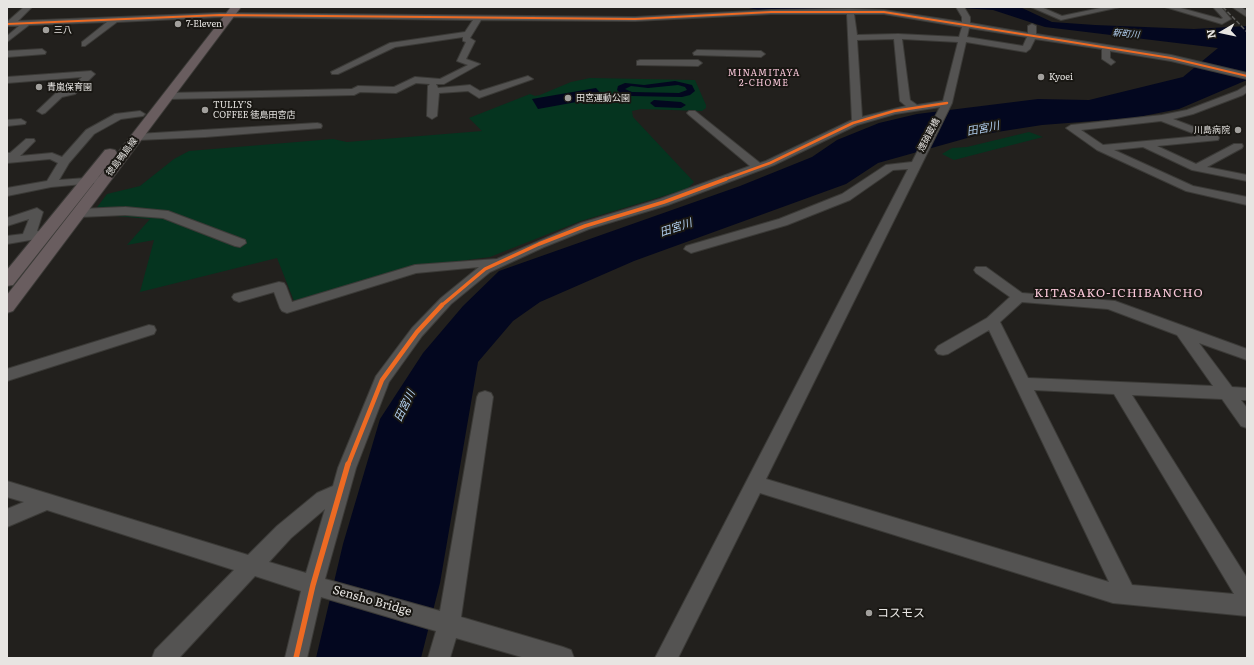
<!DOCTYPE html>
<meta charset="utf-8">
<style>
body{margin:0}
#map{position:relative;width:1254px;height:665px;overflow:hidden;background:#22201d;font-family:Literata,serif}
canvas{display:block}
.frame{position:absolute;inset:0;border:8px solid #e7e5e2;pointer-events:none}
.north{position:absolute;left:1202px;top:12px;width:40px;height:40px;-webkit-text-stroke:3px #191713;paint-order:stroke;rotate:261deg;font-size:11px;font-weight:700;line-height:16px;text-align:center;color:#e7e5e2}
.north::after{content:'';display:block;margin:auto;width:14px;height:18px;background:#e7e5e2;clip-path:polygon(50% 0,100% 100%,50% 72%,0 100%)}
</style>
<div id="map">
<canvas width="1254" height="665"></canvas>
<div class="frame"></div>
<div class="north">N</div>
</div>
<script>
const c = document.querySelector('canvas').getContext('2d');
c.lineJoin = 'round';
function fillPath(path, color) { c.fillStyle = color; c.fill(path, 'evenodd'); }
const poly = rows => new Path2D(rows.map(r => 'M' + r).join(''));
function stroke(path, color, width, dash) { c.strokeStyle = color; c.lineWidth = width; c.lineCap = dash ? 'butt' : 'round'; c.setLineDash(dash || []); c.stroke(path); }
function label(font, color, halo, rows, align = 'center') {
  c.font = font + ' Literata,"Noto Sans JP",serif'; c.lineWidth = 4; c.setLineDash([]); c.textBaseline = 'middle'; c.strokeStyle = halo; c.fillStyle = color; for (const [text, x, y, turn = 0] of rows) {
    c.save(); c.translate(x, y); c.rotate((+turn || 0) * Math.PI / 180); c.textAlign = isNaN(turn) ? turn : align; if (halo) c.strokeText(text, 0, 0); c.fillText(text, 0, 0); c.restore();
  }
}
const green = poly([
 [590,78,695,80,706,105,706,108,702,111,641,109,632,111,633,117,694,182,687,189,581,221,490,257,406,268,294,301,277,258,140,292,154,240,127,245,150,219,92,214,107,194,140,186,174,159,189,151,333,139,347,142,482,131,469,118,530,94,535,96,540,95,571,82],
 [1029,132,1043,137,954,160,942,154,952,148,967,147]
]);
const water = poly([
 [744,7,887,7,759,10],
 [946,7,1020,7,1052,22,1095,25,1194,29,1247,26,1247,80,1179,109,1133,118,1042,125,978,135,878,163,846,184,634,261,540,302,513,321,478,362,440,583,421,658,316,658,343,544,380,419,423,353,463,306,499,271,740,186,812,157,837,140,879,123,917,114,1038,99,1089,100,1183,77,1218,48,1045,27,993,10],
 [675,81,692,85,695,91,690,95,682,97,632,96,621,94,617,90,618,86,625,83,644,85],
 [678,85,685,87,687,90,679,93,632,92,625,89,631,86,648,88],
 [596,88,604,97,538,109,532,99],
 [654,100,681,102,686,105,681,108,655,107,650,103]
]);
const minor = poly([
 [24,7,32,7,18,21,220,13,635,17,771,10,850,9,884,10,962,22,962,17,956,7,964,7,970,17,970,23,1028,33,1028,26,1032,24,1036,26,1036,34,1171,55,1247,73,1247,79,1171,61,1110,51,1110,58,1115,62,1111,65,1102,59,1102,49,1035,39,1030,49,1026,52,966,42,952,103,766,479,1109,582,989,330,948,354,943,355,938,354,935,350,938,346,987,318,1010,297,976,273,974,270,976,267,986,267,1022,293,1115,301,1247,349,1247,360,1199,343,1232,387,1247,388,1247,400,1241,400,1247,408,1247,428,1241,426,1222,399,1132,395,1247,578,1247,616,1113,603,760,493,678,658,655,658,908,169,893,170,850,200,787,225,691,253,684,249,686,246,779,219,842,194,886,165,912,162,940,107,895,114,857,125,774,165,668,205,589,229,544,247,490,272,451,304,422,336,389,382,356,468,325,579,440,611,477,397,479,393,485,391,491,393,493,397,461,617,563,647,571,650,574,658,525,658,456,638,450,658,428,658,436,631,321,597,307,658,285,658,301,591,255,576,179,658,152,658,155,650,234,570,47,510,7,527,7,509,24,502,7,497,7,481,248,555,277,526,317,493,333,486,338,468,376,376,412,328,441,298,479,267,416,273,287,313,282,311,280,308,274,292,239,302,234,300,232,297,234,294,279,282,284,283,286,286,292,302,415,265,497,259,581,223,660,199,750,166,689,115,687,113,689,111,695,111,760,163,766,161,852,120,847,14,771,14,635,21,481,20,470,38,475,41,466,59,480,64,444,84,436,84,438,88,470,85,480,91,528,76,533,79,479,98,468,91,439,93,437,116,432,119,427,116,428,86,430,84,416,83,396,93,360,92,354,95,168,99,163,96,168,93,352,89,358,86,394,87,415,77,440,79,468,65,457,61,466,42,463,41,463,37,395,47,338,74,332,74,331,72,390,43,465,32,473,20,220,17,117,22,85,46,82,46,82,42,107,22,29,25,7,42,7,36,19,26,7,26,7,22,24,7],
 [854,14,884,14,962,27,959,37,898,34,857,35,854,14],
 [969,28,1027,37,1023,46,967,37,969,28],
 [894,39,900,101,906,106,862,117,857,40,894,39],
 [902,39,958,42,943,101,917,105,910,100,902,39],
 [1022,302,1108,309,1177,335,1213,386,1028,378,1000,322,1022,302],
 [1034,390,1114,394,1234,594,1132,585,1034,390],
 [325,509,306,573,269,562,291,538,325,509],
 [1031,7,1041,7,1062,16,1105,7,1120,7,1061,20,1031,7],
 [1165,7,1177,7,1221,19,1223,18,1213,7,1221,7,1231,19,1222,24,1165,7],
 [1232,7,1241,7,1247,11,1247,17,1232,7],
 [42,49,46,52,45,54,7,57,7,51,42,49],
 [697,50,761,51,765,54,761,57,694,55,693,53,697,50],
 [640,60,698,60,702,63,698,66,637,65,637,61,640,60],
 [91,71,95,74,75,94,62,97,45,113,42,114,37,111,56,93,69,90,82,77,7,83,7,77,91,71],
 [1247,85,1247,92,1243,95,1193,114,1173,119,1218,136,1219,138,1218,140,1157,146,1196,164,1234,144,1242,144,1243,146,1242,148,1207,167,1247,175,1247,181,1192,170,1143,147,1114,150,1193,186,1247,197,1247,205,1186,191,1097,150,1066,128,1071,125,1162,115,1187,110,1237,91,1247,85],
 [1161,121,1200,136,1103,145,1081,130,1161,121],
 [140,111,145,114,143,116,121,119,94,134,69,163,59,180,100,177,104,178,106,180,104,182,51,187,7,196,7,188,47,181,58,163,50,159,7,163,7,153,10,153,26,139,34,139,35,141,20,156,52,153,62,157,86,130,115,114,140,111],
 [21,119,26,122,25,124,7,126,7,120,21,119],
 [317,123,321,124,322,126,321,128,205,137,138,140,133,137,138,134,317,123],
 [125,207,168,211,245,240,246,243,240,247,235,246,163,218,125,215,80,217,74,213,80,209,125,207],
 [37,208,43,212,37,231,42,232,44,235,42,238,7,244,7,236,23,234,29,219,7,226,7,218,37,208],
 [149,325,154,326,156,330,154,334,7,381,7,369,149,325]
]);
const major = poly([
 [231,7,241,7,13,311,7,313,7,295,231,7],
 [110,149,115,150,117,153,115,156,13,285,7,286,7,270,105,150,110,149]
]);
const rail = poly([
 [1223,7,1247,32]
]);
const cyclewayFar4 = poly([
 [7,24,220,15,635,19,771,12,884,12,1171,58,1247,76]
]);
const cyclewayFar3 = poly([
 [723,180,770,163,853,123,894,111,947,103]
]);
const cyclewayFar2 = poly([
 [441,306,485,269,539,244,585,226,664,202,726,179]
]);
const cyclewayFar1 = poly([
 [348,465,382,380,417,332,442,305]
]);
const cycleway = poly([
 [296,658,313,585,348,464]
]);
const markers = [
 [178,24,4,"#a2a09d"],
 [46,30,4,"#a2a09d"],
 [1041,77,4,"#a2a09d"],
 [39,87,4,"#a2a09d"],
 [568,98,4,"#a2a09d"],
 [205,110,4,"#a2a09d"],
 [1238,130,4,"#a2a09d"],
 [869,613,4,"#a2a09d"]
];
const farPoinames = [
 ["7-Eleven",186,24],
 ["三八",54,30],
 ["Kyoei",1049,77],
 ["青嵐保育園",47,87],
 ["田宮運動公園",576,98],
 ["TULLY’S",213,105],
 ["COFFEE 徳島田宮店",213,115],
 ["川島病院",1230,130,"right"]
];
const farWaternames = [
 ["新町川",1126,34,5]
];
const farNeighbourhoodnames = [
 ["MINAMITAYA",764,73],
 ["2-CHOME",764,83]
];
const farStreetnames = [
 ["煙硝蔵橋",929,135,-62],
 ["徳島鴨島線",122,157,-53]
];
const waterNames = [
 ["田宮川",983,129,-11],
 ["田宮川",676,228,-18],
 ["田宮川",405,406,-64]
];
const quarterNames = [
 ["KITASAKO-ICHIBANCHO",1119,293]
];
const nearStreetnames = [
 ["Sensho Bridge",372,601,16]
];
const nearPoinames = [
 ["コスモス",877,613]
];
fillPath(green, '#05341f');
fillPath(water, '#03071f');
stroke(minor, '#3b3a37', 2);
stroke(major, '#3b3a37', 2);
fillPath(minor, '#545352');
fillPath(major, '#695d5f');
stroke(rail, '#595856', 1.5, [4.5, 2]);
stroke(cyclewayFar4, '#ed6a23', 2);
stroke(cyclewayFar3, '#ed6a23', 2.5);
stroke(cyclewayFar2, '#ed6a23', 3.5);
stroke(cyclewayFar1, '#ed6a23', 4.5);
stroke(cycleway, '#ed6a23', 5.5);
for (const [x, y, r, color] of markers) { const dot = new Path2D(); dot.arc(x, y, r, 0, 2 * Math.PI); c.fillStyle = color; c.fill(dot); stroke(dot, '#191713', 1.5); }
label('9px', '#e7e5e2', '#191713', farPoinames, 'left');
label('italic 9px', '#b3d1f1', '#191713', farWaternames);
c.letterSpacing = '1px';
label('9px', '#f9c7d9', '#191713', farNeighbourhoodnames);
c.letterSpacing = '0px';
label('9px', '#e7e5e2', '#191713', farStreetnames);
label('italic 11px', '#b3d1f1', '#191713', waterNames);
c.letterSpacing = '1px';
label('12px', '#f9c7d9', '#191713', quarterNames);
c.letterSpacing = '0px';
label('12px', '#e7e5e2', '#191713', nearStreetnames);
label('12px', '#e7e5e2', '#191713', nearPoinames, 'left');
</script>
